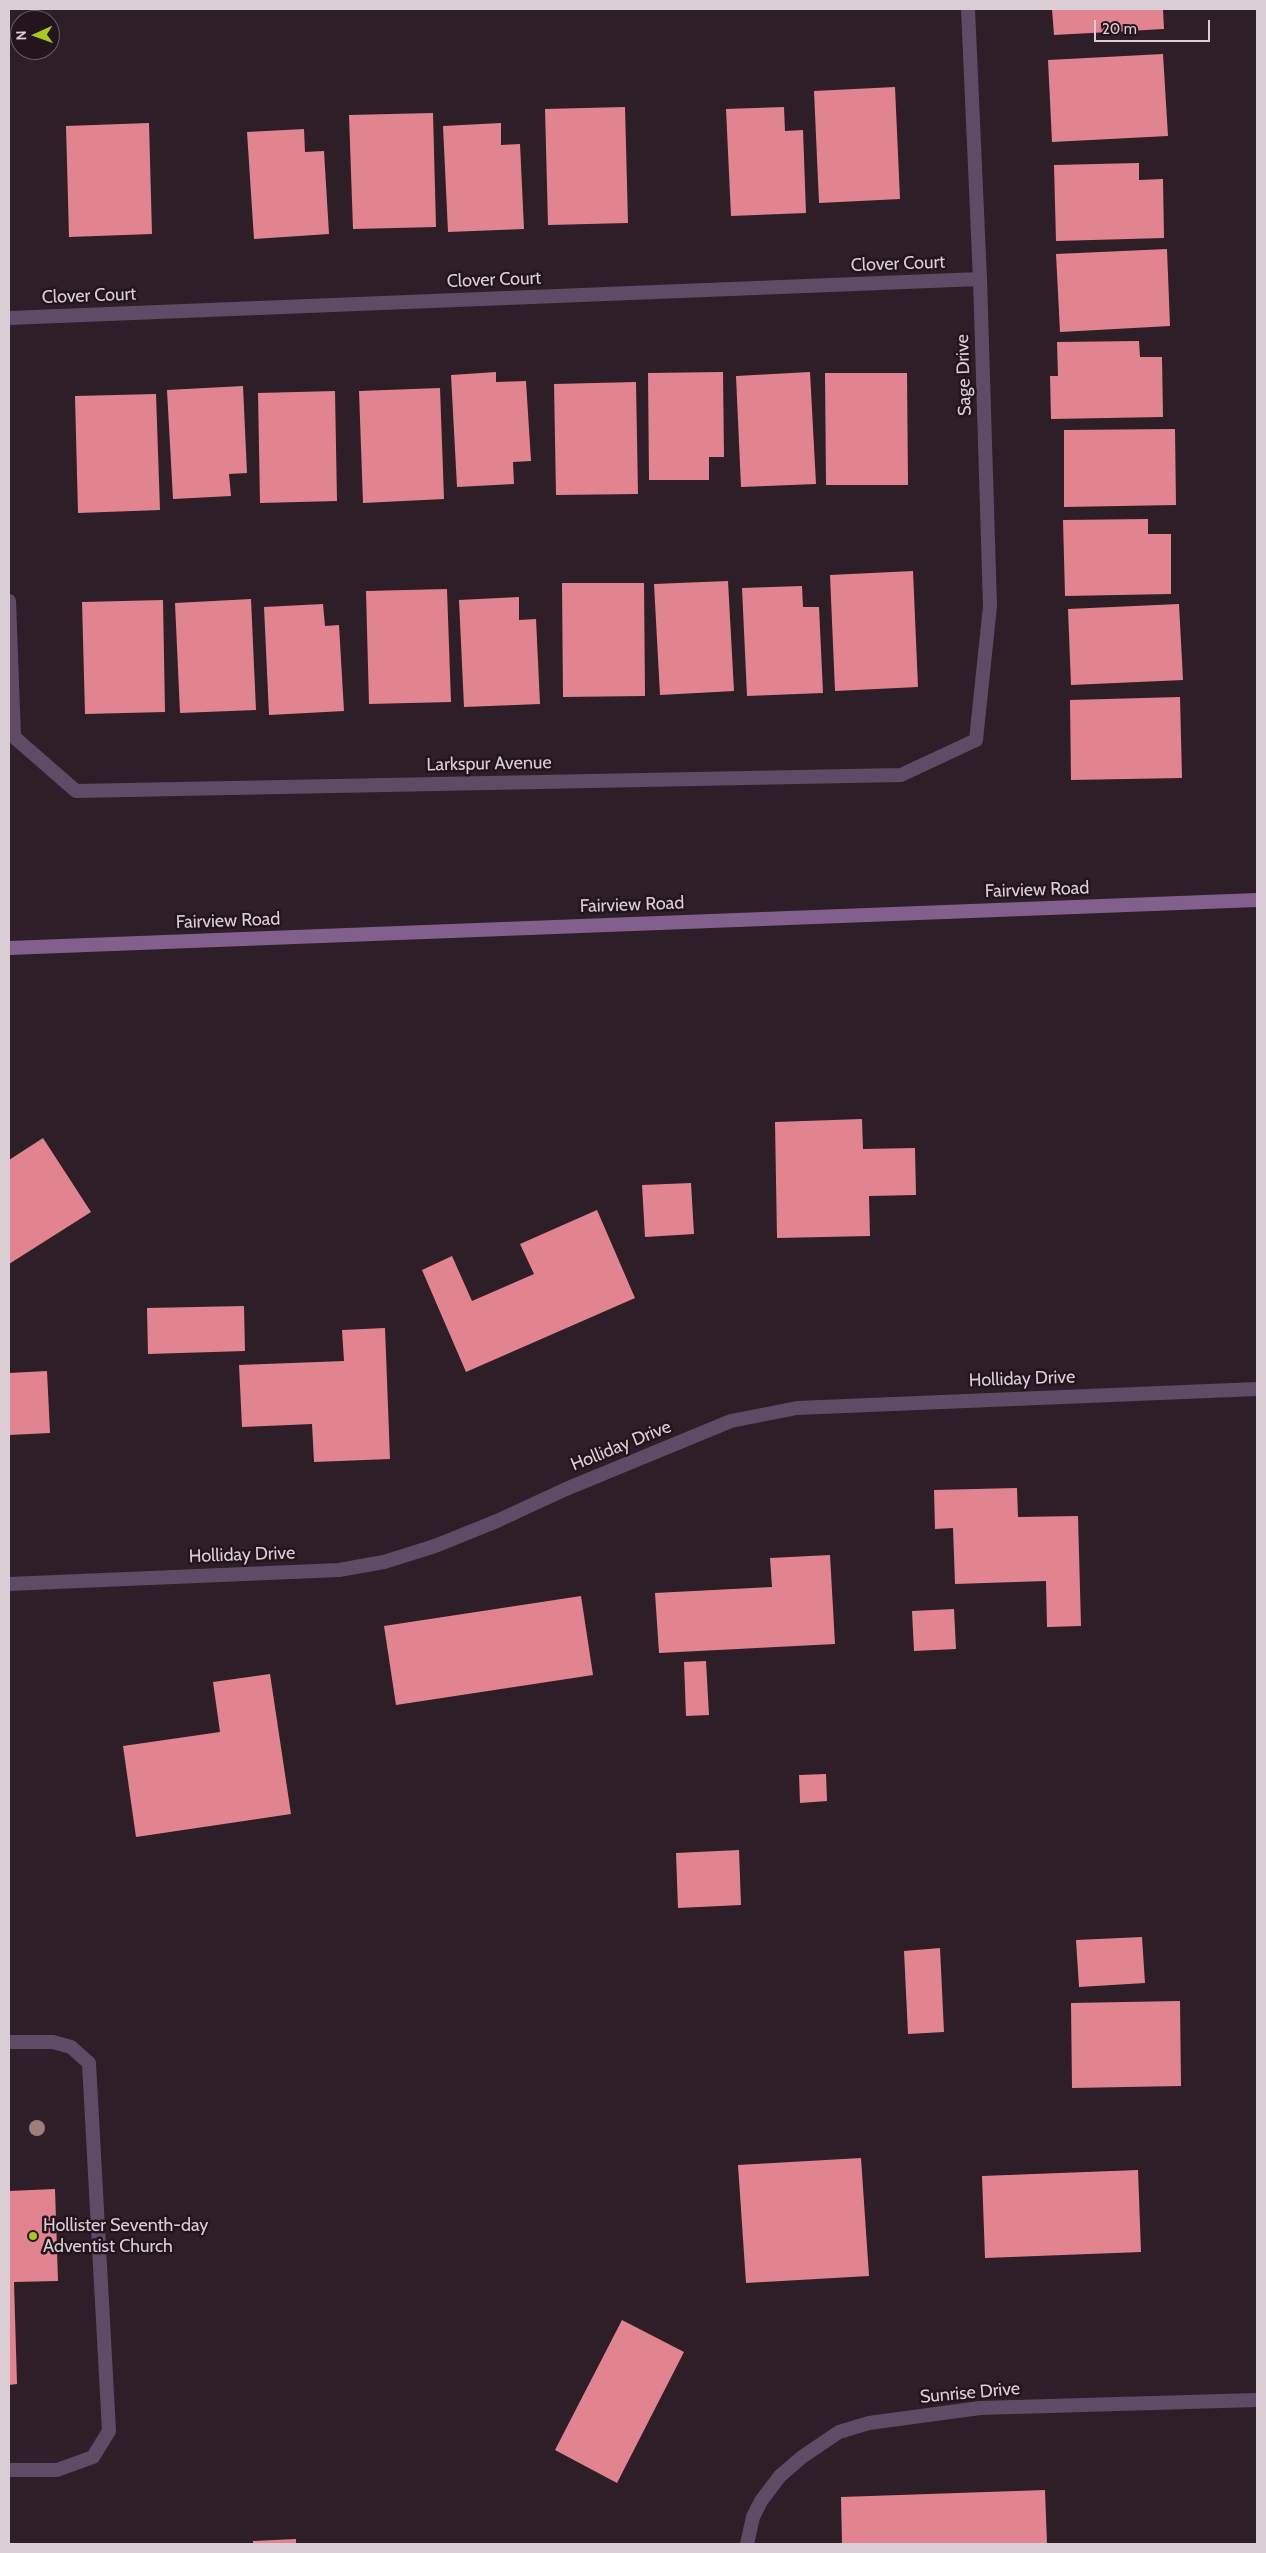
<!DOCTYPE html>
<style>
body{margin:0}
#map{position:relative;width:1266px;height:2553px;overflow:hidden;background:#2e1e27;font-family:Cabin,sans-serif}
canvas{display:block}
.frame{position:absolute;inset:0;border:10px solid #daced4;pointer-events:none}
.north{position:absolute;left:10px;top:10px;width:50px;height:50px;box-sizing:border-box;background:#24141e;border:1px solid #6d5e67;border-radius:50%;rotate:268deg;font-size:14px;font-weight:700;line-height:20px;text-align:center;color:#daced4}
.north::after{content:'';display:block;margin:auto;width:18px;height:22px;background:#a6c821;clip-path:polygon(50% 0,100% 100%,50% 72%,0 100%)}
.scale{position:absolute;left:1094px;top:20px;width:116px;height:22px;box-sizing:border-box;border:2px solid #daced4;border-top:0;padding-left:6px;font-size:15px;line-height:18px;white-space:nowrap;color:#daced4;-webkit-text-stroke:4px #24141e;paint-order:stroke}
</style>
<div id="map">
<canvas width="1266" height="2553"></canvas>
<div class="frame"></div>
<div class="north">N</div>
<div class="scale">20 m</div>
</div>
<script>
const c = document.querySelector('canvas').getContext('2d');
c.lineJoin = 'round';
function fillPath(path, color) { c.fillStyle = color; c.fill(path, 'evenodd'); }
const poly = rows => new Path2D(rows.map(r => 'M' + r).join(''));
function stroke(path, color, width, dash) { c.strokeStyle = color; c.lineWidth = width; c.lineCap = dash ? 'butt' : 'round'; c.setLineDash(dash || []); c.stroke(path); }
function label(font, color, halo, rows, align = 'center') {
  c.font = font + ' Cabin,sans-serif'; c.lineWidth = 5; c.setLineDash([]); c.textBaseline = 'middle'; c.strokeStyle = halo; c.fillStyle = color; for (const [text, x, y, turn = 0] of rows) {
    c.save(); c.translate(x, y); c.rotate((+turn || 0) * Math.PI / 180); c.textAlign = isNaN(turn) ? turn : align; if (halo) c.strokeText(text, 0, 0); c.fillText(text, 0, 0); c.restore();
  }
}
const building = poly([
 [1052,9,1163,9,1164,29,1054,35],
 [1163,54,1168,136,1052,142,1048,60],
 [895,87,900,199,819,203,814,91],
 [625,107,628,223,548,225,545,109],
 [784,107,785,131,803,130,806,213,731,216,726,109],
 [433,113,436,227,353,229,349,115],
 [149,123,152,234,69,237,66,126],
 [501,123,501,145,520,144,524,229,448,232,443,126],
 [304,129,305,152,324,151,329,234,254,239,247,132],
 [1139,163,1139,180,1163,179,1164,238,1056,241,1054,165],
 [1167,249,1170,326,1060,332,1056,254],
 [1139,341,1140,357,1162,357,1163,417,1051,419,1050,376,1058,376,1057,342],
 [496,372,496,382,526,381,531,461,513,462,514,484,457,487,451,375],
 [723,372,724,457,709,457,709,480,649,480,648,373],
 [810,372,816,484,741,487,736,376],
 [825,373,907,373,908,485,826,485],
 [636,382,638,494,556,495,554,384],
 [243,386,247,473,229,474,231,496,173,499,167,390],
 [440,388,444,499,363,503,359,391],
 [335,391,337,501,260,503,258,393],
 [156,394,160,510,78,513,75,396],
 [1175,429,1176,505,1064,507,1064,430],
 [1148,519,1148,534,1171,534,1171,594,1065,596,1063,520],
 [913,571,918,687,835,691,830,575],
 [728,581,734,691,660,695,654,584],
 [562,583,644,583,645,696,563,697],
 [802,586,803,607,819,607,823,693,747,696,742,588],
 [447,589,451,702,369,704,366,591],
 [519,597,519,620,536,619,540,704,464,707,459,600],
 [251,599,256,710,180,713,175,603],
 [163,600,165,712,85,714,82,602],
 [323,604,325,626,339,625,344,711,269,715,264,607],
 [1179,604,1183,680,1071,685,1068,609],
 [1180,697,1182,778,1071,780,1070,700],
 [862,1119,863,1149,915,1148,916,1195,869,1196,870,1236,777,1238,775,1122],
 [43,1138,91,1212,9,1264,9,1160],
 [691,1183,694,1234,645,1237,642,1185],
 [597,1210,635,1298,466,1372,422,1270,452,1256,472,1301,534,1274,520,1244],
 [244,1306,245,1351,148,1354,147,1308],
 [385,1328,390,1459,314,1462,312,1424,242,1427,239,1365,344,1361,342,1330],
 [47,1371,50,1433,9,1435,9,1373],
 [1017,1488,1018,1517,1078,1516,1081,1626,1047,1627,1046,1581,955,1584,953,1528,935,1529,934,1490],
 [830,1555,835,1644,659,1653,655,1593,772,1587,770,1558],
 [581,1596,593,1675,396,1705,384,1626],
 [954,1609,956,1649,914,1651,912,1611],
 [706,1661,709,1715,686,1716,684,1662],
 [270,1674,291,1814,136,1837,123,1746,220,1732,213,1682],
 [826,1774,827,1801,800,1803,799,1775],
 [739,1850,741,1905,678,1908,676,1853],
 [1142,1937,1145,1983,1079,1987,1076,1940],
 [940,1948,944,2032,908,2034,904,1951],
 [1180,2001,1181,2086,1072,2088,1071,2003],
 [861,2158,869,2276,746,2283,738,2165],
 [1138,2170,1141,2252,985,2258,982,2176],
 [55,2189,58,2281,14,2282,17,2384,9,2385,9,2191],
 [622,2320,684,2352,617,2483,555,2450],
 [1045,2490,1047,2544,842,2544,841,2497],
 [296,2539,296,2544,253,2544,253,2541]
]);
const service = poly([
 [9,2042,53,2042,71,2047,89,2063,109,2431,93,2457,57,2470,9,2470]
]);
const minor = poly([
 [9,318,980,279],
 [9,601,14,737,76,791,901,775,976,740,990,606,980,279,968,9],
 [9,1584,339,1570,384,1562,435,1546,497,1521,566,1489,731,1421,797,1408,1257,1389],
 [747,2544,753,2517,761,2501,780,2476,802,2457,839,2432,869,2423,980,2408,1257,2400]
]);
const secondary = poly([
 [9,948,1257,900]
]);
const trees = [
 [37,2128]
];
const markers = [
 [33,2236,5,"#a6c821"]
];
const streetNames = [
 ["Clover Court",898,264,-2],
 ["Clover Court",494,280,-2],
 ["Clover Court",89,296,-2],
 ["Sage Drive",964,375,-92],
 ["Larkspur Avenue",489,764,-1],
 ["Fairview Road",1037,890,-2],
 ["Fairview Road",632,905,-2],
 ["Fairview Road",228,921,-2],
 ["Holliday Drive",1022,1379,-2],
 ["Holliday Drive",621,1446,-22],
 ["Holliday Drive",242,1555,-2],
 ["Sunrise Drive",970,2393,-5]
];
const poiNames = [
 ["Hollister Seventh-day",43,2226],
 ["Adventist Church",43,2247]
];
fillPath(building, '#e28490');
stroke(service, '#604b67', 14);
stroke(minor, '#604b67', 14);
stroke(secondary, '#82608d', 14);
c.fillStyle = '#9f7d78';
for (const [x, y] of trees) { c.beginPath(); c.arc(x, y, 8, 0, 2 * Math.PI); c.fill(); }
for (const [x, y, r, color] of markers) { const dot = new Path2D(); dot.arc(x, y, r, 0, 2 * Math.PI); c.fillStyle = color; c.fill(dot); stroke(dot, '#24141e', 2); }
label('18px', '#daced4', '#24141e', streetNames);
label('18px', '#daced4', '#24141e', poiNames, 'left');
</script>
